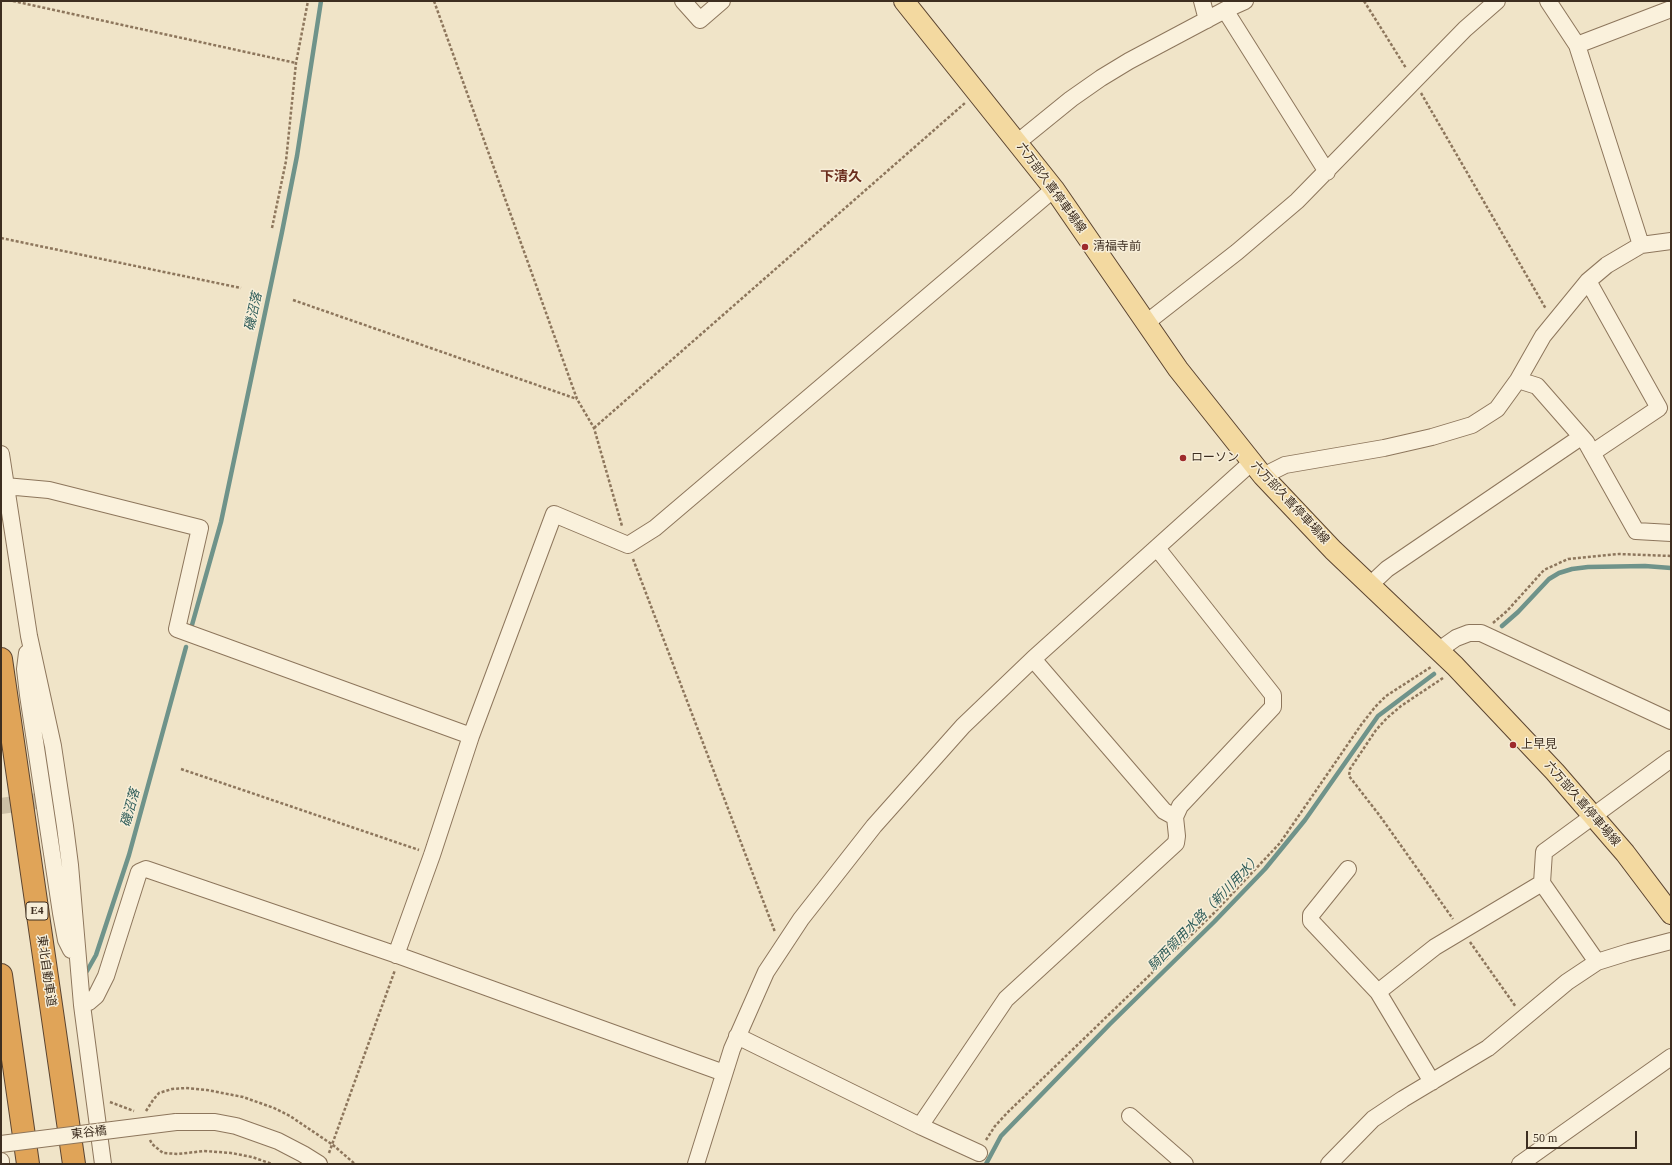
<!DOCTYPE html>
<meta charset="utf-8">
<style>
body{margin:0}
#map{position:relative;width:1672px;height:1165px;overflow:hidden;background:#f0e4c8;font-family:"Times New Roman",serif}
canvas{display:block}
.frame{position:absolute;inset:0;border:2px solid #3d2e20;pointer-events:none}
.scale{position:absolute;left:1526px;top:1131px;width:111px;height:18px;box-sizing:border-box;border:2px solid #3d2e20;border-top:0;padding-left:5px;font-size:12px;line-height:14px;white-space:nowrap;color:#3d2e20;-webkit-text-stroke:3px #f7eed8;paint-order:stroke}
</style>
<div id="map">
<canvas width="1672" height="1165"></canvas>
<div class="frame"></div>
<div class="scale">50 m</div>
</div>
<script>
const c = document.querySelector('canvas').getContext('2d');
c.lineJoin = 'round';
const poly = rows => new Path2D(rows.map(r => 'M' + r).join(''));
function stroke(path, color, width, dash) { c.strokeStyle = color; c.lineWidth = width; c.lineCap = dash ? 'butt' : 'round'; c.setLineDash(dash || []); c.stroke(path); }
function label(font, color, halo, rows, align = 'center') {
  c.font = font + ' "Times New Roman","Noto Sans JP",serif'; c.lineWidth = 3; c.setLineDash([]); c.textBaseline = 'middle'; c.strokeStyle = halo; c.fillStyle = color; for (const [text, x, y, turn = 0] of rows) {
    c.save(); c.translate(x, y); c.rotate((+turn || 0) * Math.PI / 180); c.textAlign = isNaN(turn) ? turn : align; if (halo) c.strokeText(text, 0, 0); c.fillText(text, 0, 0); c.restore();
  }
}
const stream = poly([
 [192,625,221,522,282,232,297,156,321,1],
 [1502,626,1518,612,1549,579,1559,573,1572,569,1588,567,1645,566,1671,568],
 [87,971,96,955,129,855,186,647],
 [986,1164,1001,1136,1110,1024,1214,922,1265,869,1305,820,1378,716,1434,674]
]);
const minorTunnel = poly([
 [1,806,44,800]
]);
const path = poly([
 [13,1,296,63],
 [434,1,577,399,594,428,622,526],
 [1364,1,1406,68],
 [1421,93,1546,309],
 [272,228,286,161,296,63,308,1],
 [1,238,241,288],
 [293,300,577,399],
 [594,428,965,103],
 [633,559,775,932],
 [1493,623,1507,611,1544,570,1568,559,1619,554,1671,556],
 [1443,678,1401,706,1387,718,1376,730,1350,769,1349,776,1380,816,1453,919],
 [181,769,419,850],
 [1470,942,1516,1007],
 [110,1102,134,1111],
 [146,1111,153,1100,159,1093,172,1089,186,1088,207,1090,243,1097,274,1108,290,1116,333,1145,355,1164],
 [150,1140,152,1144,163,1153,178,1154,204,1151,231,1153,252,1157,272,1164],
 [986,1140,995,1126,1008,1112,1215,912,1280,843,1361,725,1375,707,1386,696,1431,667],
 [329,1153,395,970]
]);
const minor = poly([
 [683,1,700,20,722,1],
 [1202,1,1207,20],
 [1548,1,1577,45,1641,245],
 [1225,10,1327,172],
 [1577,45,1671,9],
 [1018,142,1071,99,1101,78,1129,61,1225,10,1245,1],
 [1588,281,1659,408,1592,453],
 [1146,323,1237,252,1297,201,1465,29,1497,1],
 [1518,380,1537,386,1586,442,1636,531,1671,533],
 [1,454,29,636,53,746,65,826,70,865,82,1005,103,1164],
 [1263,476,1285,465,1384,448,1432,437,1472,425,1497,409,1518,380,1543,336,1588,281,1607,265,1641,245,1671,241],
 [5,486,49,490,200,528,177,629,471,736],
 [1370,585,1387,569,1581,437],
 [1439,650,1456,638,1469,633,1481,633,1671,721],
 [27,653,25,669,28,695,61,913,66,940,71,950],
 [1033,659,1164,811,1175,817],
 [1348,869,1311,915,1311,921,1378,992,1432,1082],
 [1542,883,1597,962],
 [396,955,432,855,471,736,554,514,628,545,655,528,1054,189],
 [1378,992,1435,947,1542,883,1544,852,1671,759],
 [82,1005,89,1002,96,996,106,976,139,872,146,869,400,956,724,1073],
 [737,1036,920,1126,979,1153],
 [1130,1116,1185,1164],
 [176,1122,215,1122,236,1126,278,1141,303,1154,319,1164],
 [920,1126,1006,999,1176,843,1177,836,1175,817,1180,806,1273,707,1273,695,1157,548],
 [1,1161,1,1164],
 [696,1164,732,1049,766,972,801,919,874,826,963,726,1033,659,1252,462],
 [1329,1164,1373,1119,1403,1099,1488,1048,1567,982,1597,962,1629,952,1671,941],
 [1520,1164,1671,1057]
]);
const major = poly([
 [904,1,1054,189,1178,369,1263,476,1333,550,1455,666,1555,772,1625,853,1671,914]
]);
const highway = poly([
 [1,659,74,1164],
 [1,975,28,1164]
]);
const minorBridge = poly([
 [1,1144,176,1122]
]);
const markers = [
 [1085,247,4,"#9e2a2b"],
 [1183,458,4,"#9e2a2b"],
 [1513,745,4,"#9e2a2b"]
];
const shields = [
 [37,911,22]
];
const shieldNames = [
 ["E4",37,911]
];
const streetNames = [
 ["六万部久喜停車場線",1051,188,54],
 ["六万部久喜停車場線",1290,503,47],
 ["六万部久喜停車場線",1582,804,49],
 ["東北自動車道",46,971,82],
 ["東谷橋",89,1133,-7]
];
const poiNames = [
 ["清福寺前",1093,247],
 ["ローソン",1191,458],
 ["上早見",1521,745]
];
const waterNames = [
 ["磯沼落",254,312,-78],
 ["磯沼落",131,808,-75],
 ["騎西領用水路（新川用水）",1205,913,-46]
];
const quarterNames = [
 ["下清久",841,177]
];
stroke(stream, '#6f938a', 4.5);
stroke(minorTunnel, '#ccc0a6', 16, [16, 8]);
stroke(minor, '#8d765c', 18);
stroke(major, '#5b4430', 22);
stroke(highway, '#5b4430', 24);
stroke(path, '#8d765c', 2.5, [3, 2]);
stroke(minor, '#faf1dc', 16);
stroke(major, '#f3d9a0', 20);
stroke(highway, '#e0a458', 22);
stroke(minorBridge, '#8d765c', 18, []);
stroke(minorBridge, '#faf1dc', 16);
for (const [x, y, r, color] of markers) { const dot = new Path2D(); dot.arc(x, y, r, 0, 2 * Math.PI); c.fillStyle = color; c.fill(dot); stroke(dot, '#f7eed8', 1.5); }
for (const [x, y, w] of shields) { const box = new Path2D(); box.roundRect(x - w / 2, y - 9, w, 18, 3); c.fillStyle = '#f7eed8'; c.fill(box); stroke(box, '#3d2e20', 1); }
label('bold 11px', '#3d2e20', null, shieldNames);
label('12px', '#3d2e20', '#f7eed8', streetNames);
label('12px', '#3d2e20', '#f7eed8', poiNames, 'left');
label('italic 13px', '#2f5d5a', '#f7eed8', waterNames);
label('bold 14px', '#6b2e1e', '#f7eed8', quarterNames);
</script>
